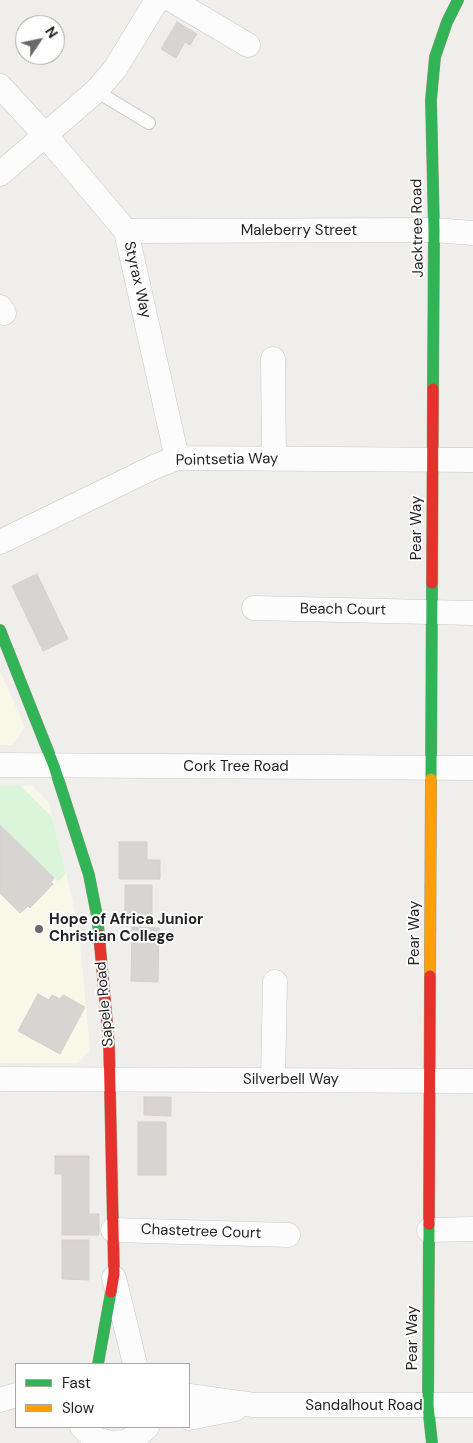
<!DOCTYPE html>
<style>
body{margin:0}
#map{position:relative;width:473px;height:1443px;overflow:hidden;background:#f0eeeb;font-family:"DM Sans",sans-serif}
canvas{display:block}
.legend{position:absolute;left:15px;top:1363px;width:175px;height:65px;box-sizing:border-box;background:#fff;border:1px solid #a7a7a7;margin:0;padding:6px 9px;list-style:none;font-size:15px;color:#222}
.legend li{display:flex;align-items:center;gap:10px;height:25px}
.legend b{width:25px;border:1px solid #a7a7a7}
.north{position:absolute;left:15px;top:15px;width:50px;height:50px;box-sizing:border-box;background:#fff;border:1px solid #a7a7a7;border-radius:50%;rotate:56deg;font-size:14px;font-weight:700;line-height:20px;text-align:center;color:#222}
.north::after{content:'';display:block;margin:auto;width:18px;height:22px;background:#6a6968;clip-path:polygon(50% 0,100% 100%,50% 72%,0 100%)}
</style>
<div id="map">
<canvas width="473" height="1443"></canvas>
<ul class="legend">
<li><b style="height:6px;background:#30b455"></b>Fast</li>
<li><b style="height:6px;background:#ff9f0a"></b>Slow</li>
</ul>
<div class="north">N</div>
</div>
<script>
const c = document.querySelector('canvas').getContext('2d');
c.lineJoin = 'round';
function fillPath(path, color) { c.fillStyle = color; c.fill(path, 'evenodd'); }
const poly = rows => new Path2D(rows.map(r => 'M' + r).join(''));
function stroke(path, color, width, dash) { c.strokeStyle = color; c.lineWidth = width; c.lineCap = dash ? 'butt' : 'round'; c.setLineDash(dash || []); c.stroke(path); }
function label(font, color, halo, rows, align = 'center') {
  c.font = font + ' "DM Sans",sans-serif'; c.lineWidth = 4; c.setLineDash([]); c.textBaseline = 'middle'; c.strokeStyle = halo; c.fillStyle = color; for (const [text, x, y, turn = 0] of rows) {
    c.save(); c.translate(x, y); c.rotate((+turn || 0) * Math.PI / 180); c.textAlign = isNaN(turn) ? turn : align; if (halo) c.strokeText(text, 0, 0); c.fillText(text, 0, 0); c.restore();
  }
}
const education = poly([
 [0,671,25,727,12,745,0,745],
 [0,786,32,786,49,803,76,916,80,943,90,1050,78,1063,0,1063]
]);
const park = poly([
 [0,786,21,786,52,817,66,874,58,881,0,825]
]);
const building = poly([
 [177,22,197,34,190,45,185,42,176,58,161,49,177,22],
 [37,574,68,639,43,651,12,586,37,574],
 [0,825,54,878,51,882,53,884,30,908,28,906,20,913,0,893,0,825],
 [119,842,147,842,147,860,160,860,160,879,119,879,119,842],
 [125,885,152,885,152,921,125,921,125,885],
 [132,927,159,928,158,982,131,981,132,927],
 [38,994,49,1000,52,995,60,999,63,995,85,1007,60,1054,18,1031,38,994],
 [144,1097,171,1097,171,1116,144,1115,144,1097],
 [138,1122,166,1122,166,1175,138,1175,138,1122],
 [55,1156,89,1156,89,1214,99,1214,99,1235,62,1235,62,1174,55,1174,55,1156],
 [62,1240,89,1240,89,1280,62,1279,62,1240]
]);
const lane = poly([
 [96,91,149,123]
]);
const street = poly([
 [172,0,248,45],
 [0,86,45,135,126,231,177,458],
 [0,174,96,91,115,69,157,0],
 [126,231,434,230,473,233],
 [0,307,4,313],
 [273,359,274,459],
 [0,542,154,467,177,458,473,460],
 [254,608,473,613],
 [0,765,473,768],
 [0,1079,473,1081],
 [273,1080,275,982],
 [113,1230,288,1235],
 [429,1230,473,1229],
 [114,1278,135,1364],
 [189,1396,254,1405,473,1405],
 [0,1400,16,1395],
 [189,1418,235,1409],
 [82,1427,90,1435,98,1440,112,1443],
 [118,1443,125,1442,137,1436,147,1427]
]);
const fast = poly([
 [433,389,434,230,431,100,435,57,447,22,458,0],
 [0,630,54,766,89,875,97,916,99,935],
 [431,779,432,583],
 [429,1224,428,1406,432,1443],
 [98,1364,111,1292]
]);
const slow = poly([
 [430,976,431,779]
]);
const jam = poly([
 [432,583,433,389],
 [99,935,109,1044,114,1274,111,1292],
 [429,1224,430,976]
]);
const markers = [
 [39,929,5,"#6a6968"]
];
const streetNames = [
 ["Jacktree Road",418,228,-91],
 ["Maleberry Street",299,231],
 ["Styrax Way",137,280,77],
 ["Pointsetia Way",227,460,-1],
 ["Pear Way",417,528,-90],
 ["Beach Court",343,610,1],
 ["Cork Tree Road",236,767],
 ["Pear Way",415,933,-90],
 ["Sapele Road",105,1004,-95],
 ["Silverbell Way",291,1080],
 ["Chastetree Court",201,1232,2],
 ["Pear Way",413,1338,-90],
 ["Sandalhout Road",364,1406]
];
const poiNames = [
 ["Hope of Africa Junior",49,920],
 ["Christian College",49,937]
];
fillPath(education, '#f8f7e8');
fillPath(park, '#daf5da');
fillPath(building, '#d7d4d2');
stroke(building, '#d3d0cc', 1);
stroke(lane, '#c9c8c7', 14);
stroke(street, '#c9c8c7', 25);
stroke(fast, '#999a82', 12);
stroke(slow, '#999a82', 12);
stroke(jam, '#999a82', 12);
stroke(lane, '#fdfcfc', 12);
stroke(street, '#fdfcfc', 24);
stroke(fast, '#30b455', 11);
stroke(slow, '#ff9f0a', 11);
stroke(jam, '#e5322d', 11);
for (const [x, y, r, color] of markers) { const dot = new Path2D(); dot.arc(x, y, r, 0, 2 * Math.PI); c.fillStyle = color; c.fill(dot); stroke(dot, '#fff', 2); }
label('15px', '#222', '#fff', streetNames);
label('bold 15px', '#222', '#fff', poiNames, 'left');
</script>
